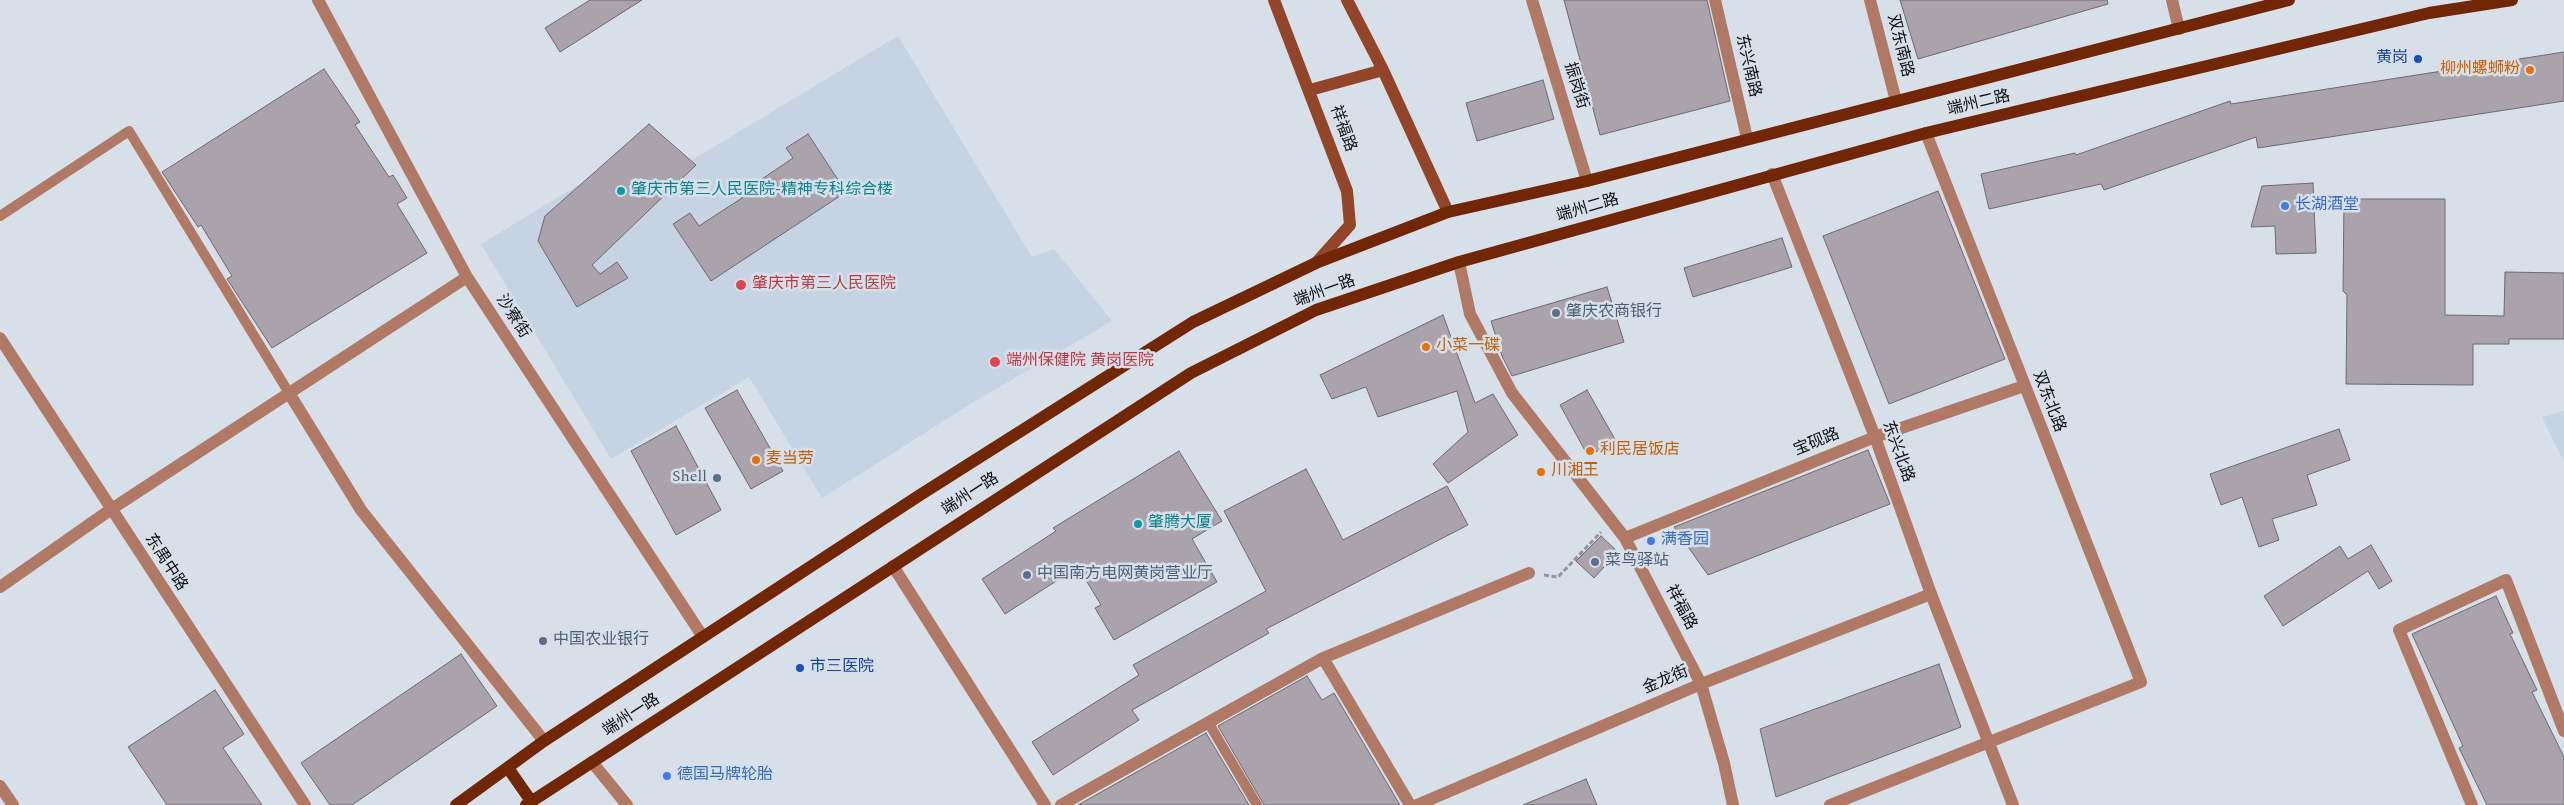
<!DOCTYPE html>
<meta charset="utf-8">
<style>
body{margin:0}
canvas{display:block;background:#d7e0e9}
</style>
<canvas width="2564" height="805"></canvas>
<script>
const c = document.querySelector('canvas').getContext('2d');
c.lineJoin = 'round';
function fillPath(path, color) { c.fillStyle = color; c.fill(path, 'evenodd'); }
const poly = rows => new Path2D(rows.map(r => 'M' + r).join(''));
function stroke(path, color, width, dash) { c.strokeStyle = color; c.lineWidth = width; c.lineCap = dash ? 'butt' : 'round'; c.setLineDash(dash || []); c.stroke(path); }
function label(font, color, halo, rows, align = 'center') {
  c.font = font + ' Spectral,"Noto Sans SC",serif'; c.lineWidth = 5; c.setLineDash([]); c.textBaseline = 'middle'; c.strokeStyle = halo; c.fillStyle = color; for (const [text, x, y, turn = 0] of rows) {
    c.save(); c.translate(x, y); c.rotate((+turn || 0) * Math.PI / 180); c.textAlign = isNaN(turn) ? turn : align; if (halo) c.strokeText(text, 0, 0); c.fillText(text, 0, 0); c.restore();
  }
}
const built = poly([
 [898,36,1032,257,1054,249,1112,321,972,403,822,498,749,377,611,459,481,244,598,173,617,205],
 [2564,411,2564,462,2542,417]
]);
const building = poly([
 [590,0,642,0,560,52,545,28,590,0],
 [1564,0,1707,0,1730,101,1600,135,1564,0],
 [1900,0,2107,0,2108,4,1918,59,1900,0],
 [2564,52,2564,101,2258,148,2256,137,2104,190,2101,184,1989,209,1981,174,2075,153,2076,155,2230,101,2231,104,2564,52],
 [324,69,360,122,355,125,389,177,393,175,407,198,397,204,427,253,272,348,227,279,232,276,201,225,198,227,162,172,324,69],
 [1543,80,1554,119,1477,141,1466,103,1543,80],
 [649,124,696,165,592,265,600,274,617,262,628,278,577,307,538,241,545,216,649,124],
 [808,134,846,192,711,281,673,224,690,213,699,226,742,198,740,194,793,158,786,148,808,134],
 [2313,183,2316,253,2276,254,2275,226,2251,227,2262,186,2313,183],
 [1938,191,2005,359,1889,404,1823,236,1938,191],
 [2344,199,2445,199,2445,315,2504,316,2505,272,2564,273,2564,339,2509,339,2509,344,2473,344,2473,385,2346,384,2347,295,2343,291,2344,199],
 [1782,238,1792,267,1693,297,1684,268,1782,238],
 [1607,287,1624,342,1512,376,1502,356,1491,321,1607,287],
 [1443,315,1475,403,1493,394,1518,435,1448,483,1433,464,1468,432,1457,391,1378,417,1366,387,1332,399,1320,375,1443,315],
 [737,390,783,471,751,489,705,408,737,390],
 [1587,390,1616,441,1588,456,1560,405,1587,390],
 [676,426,721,510,676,535,631,451,676,426],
 [2339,429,2350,460,2307,475,2317,505,2272,519,2279,540,2259,547,2242,497,2221,505,2210,474,2339,429],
 [1868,450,1890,504,1708,575,1674,527,1868,450],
 [1179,451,1222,521,1192,539,1217,582,1114,640,1095,608,1101,605,1078,567,1005,614,982,579,1056,531,1053,528,1179,451],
 [1306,469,1343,540,1447,486,1468,525,1266,629,1269,633,1132,710,1139,720,1053,775,1032,742,1139,675,1133,665,1266,591,1224,511,1306,469],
 [1601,536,1618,552,1594,578,1576,561,1601,536],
 [2371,545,2392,581,2379,589,2368,571,2283,626,2264,596,2340,546,2348,559,2371,545],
 [2496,596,2513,633,2510,634,2537,690,2532,692,2564,757,2564,805,2487,805,2459,748,2463,746,2412,634,2496,596],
 [461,654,497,706,352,805,330,805,301,763,461,654],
 [1939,664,1961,727,1776,797,1760,729,1939,664],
 [1307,676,1322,700,1334,693,1400,805,1264,805,1218,726,1307,676],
 [215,690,244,734,223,748,262,805,167,805,128,747,215,690],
 [1206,733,1249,805,1078,805,1206,733],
 [1586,779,1597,805,1523,805,1586,779]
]);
const path = poly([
 [1544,575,1558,577,1601,532]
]);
const lane = poly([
 [0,216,129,131,289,393],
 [1208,722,1257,805]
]);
const street = poly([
 [318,0,467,277,703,637],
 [1532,0,1587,181],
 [1715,0,1747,138],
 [1870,0,1896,101],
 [2172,0,2179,29],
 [1772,174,1875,437,1931,594,2013,805],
 [1459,262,1470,314,1512,393,1625,538,1701,684,1724,763,1733,805],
 [0,338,305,805],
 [289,393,361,510,544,741],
 [1625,538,1875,437,2024,386],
 [893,566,1045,805],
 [0,587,110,510,467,277],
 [1323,658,1410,805],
 [592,762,627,805],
 [0,786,13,805],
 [1061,805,1323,658,1529,573],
 [1417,805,1701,684,1931,594],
 [1830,805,2141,682,1926,133],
 [2472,805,2399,630,2506,580,2564,731]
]);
const secondary = poly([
 [1274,0,1347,191,1350,225,1316,263],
 [1347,0,1383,70,1448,212],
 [1310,90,1383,70]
]);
const primary = poly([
 [508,768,531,801],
 [456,805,544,741,920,495,1193,322,1316,263,1448,212,1587,181,2289,0],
 [526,805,1191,373,1316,310,1459,262,1926,133,2429,13,2512,0]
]);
const markers = [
 [2418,59,5,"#1a4fb4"],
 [2530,70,5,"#e8710a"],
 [621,191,5,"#0f9aa8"],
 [2285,206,5,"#3f7fe0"],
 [741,285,6,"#e0444e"],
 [1556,313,5,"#5c6f8a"],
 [1426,347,5,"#e8710a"],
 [995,362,6,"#e0444e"],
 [1590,451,5,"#e8710a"],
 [756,460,5,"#e8710a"],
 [1541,472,5,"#e8710a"],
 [717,478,5,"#5c6f8a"],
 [1138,524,5,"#0f9aa8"],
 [1651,541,5,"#3f7fe0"],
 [1595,562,5,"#5c6f8a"],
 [1027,575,5,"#5c6f8a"],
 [543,641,5,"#5c6f8a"],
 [800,668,5,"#1a4fb4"],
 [667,776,5,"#3f7fe0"]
];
const streetNames = [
 ["双东南路",1899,46,76],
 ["东兴南路",1747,66,77],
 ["振岗街",1575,86,73],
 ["端州二路",1979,104,-13],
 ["祥福路",1342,129,70],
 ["端州二路",1588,209,-16],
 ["端州一路",1325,292,-20],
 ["沙寮街",512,317,57],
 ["双东北路",2048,402,69],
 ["宝砚路",1817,443,-22],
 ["东兴北路",1897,452,70],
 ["端州一路",971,495,-33],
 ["东禺中路",165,563,57],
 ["祥福路",1680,608,62],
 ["金龙街",1666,681,-23],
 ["端州一路",632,716,-33]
];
const transitNames = [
 ["黄岗",2408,59],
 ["市三医院",810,668,"left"]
];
const foodNames = [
 ["柳州螺蛳粉",2520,70,"right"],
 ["小菜一碟",1436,347],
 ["利民居饭店",1600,451],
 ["麦当劳",766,460],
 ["川湘王",1551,472]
];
const cultureNames = [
 ["肇庆市第三人民医院-精神专科综合楼",631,191],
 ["肇腾大厦",1148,524]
];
const shopNames = [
 ["长湖酒堂",2295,206],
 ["满香园",1661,541],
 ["德国马牌轮胎",677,776]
];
const healthNames = [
 ["肇庆市第三人民医院",752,285],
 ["端州保健院 黄岗医院",1006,362]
];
const serviceNames = [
 ["肇庆农商银行",1566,313],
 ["Shell",707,478,"right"],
 ["菜鸟驿站",1605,562],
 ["中国南方电网黄岗营业厅",1037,575],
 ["中国农业银行",553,641]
];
fillPath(built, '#c6d3e2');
fillPath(building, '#aaa3ac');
stroke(building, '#6f6871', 1);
stroke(path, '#90969e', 3, [5, 2.5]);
stroke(lane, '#af7965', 10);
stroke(street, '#af7965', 12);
stroke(secondary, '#924528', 12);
stroke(primary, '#712705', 12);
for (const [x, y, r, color] of markers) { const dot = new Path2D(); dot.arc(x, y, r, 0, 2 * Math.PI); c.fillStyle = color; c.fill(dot); stroke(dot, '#d7e0e9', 2); }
label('16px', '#0d0f13', '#d7e0e9', streetNames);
label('16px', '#164399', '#d7e0e9', transitNames, 'right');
label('16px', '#c56008', '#d7e0e9', foodNames, 'left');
label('16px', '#0d838f', '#d7e0e9', cultureNames, 'left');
label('16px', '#366cbe', '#d7e0e9', shopNames, 'left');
label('16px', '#be3a42', '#d7e0e9', healthNames, 'left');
label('16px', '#4e5e75', '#d7e0e9', serviceNames, 'left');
</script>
